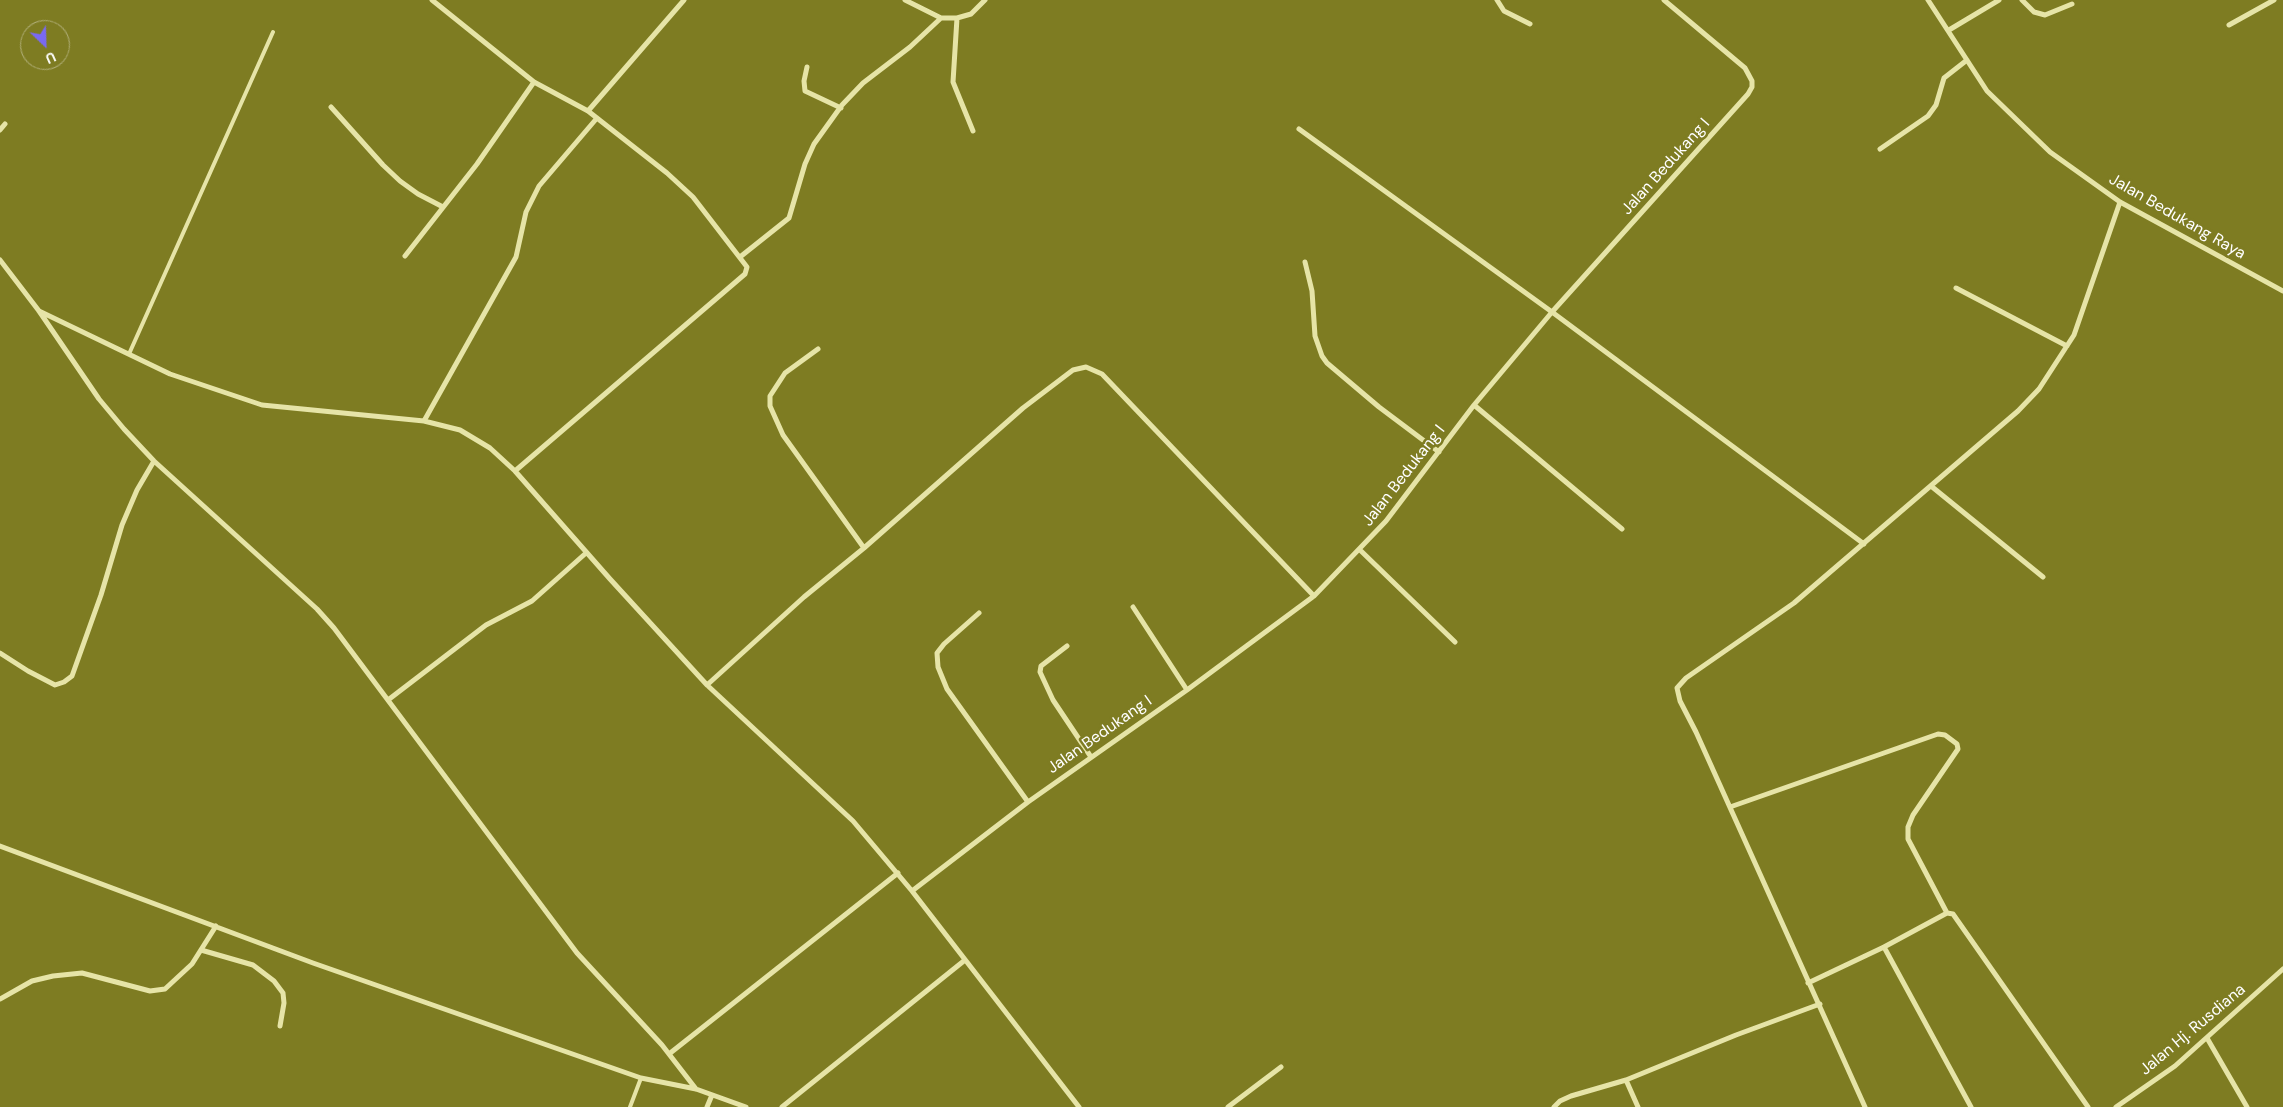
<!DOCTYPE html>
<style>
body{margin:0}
#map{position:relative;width:2283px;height:1107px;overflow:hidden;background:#7e7c22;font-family:"DM Sans",sans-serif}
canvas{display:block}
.north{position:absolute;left:20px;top:20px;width:50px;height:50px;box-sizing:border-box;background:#7e7c22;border:1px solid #b2b07a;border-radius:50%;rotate:156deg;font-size:14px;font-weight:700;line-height:20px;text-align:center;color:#fff}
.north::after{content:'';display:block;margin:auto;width:18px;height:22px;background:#7969f2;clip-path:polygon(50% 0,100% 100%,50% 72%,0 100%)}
</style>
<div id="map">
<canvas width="2283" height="1107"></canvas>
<div class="north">U</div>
</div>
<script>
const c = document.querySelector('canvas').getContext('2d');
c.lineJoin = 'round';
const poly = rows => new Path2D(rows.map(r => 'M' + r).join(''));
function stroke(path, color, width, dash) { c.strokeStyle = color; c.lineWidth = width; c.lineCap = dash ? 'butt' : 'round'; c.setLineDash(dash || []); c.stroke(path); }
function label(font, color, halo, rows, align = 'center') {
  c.font = font + ' "DM Sans",sans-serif'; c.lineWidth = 5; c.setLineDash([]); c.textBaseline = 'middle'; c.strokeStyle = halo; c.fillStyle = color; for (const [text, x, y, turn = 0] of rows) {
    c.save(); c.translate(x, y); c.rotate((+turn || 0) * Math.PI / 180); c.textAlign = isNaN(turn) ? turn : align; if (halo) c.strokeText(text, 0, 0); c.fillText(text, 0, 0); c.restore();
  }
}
const lane = poly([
 [129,354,273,32],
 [630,1107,641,1078]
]);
const street = poly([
 [432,0,534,82,588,111,667,173,693,197,747,267,745,274,515,471],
 [905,0,941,18,957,18,971,14,985,0],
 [1497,0,1504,11,1530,24],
 [1928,0,1987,91,2050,152,2120,202,2283,291],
 [2022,0,2034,12,2045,15,2072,4],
 [957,18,953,82,973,131],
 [2229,25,2274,0],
 [1949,30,1999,0],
 [807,67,804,81,805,91,841,108],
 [331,107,383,165,400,181,418,194,443,207],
 [588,111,684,0],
 [1299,129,1552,312,1864,544],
 [0,130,5,124],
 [1880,149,1928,116,1936,105,1944,78,1967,60],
 [405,256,477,164,534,82],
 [740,257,789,218,805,164,814,144,842,105,863,83,910,47,941,18],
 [0,260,39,311,99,399,124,429,154,461,317,609,334,628,577,953,662,1045,696,1089],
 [1305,262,1312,291,1315,336,1322,356,1327,363,1379,407,1439,452],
 [1956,288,2067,346],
 [39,311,170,374,262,405,424,421,460,430,490,448,515,471,610,579,707,685,853,821,912,891,1079,1107],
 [818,349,785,373,770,396,770,406,783,435,864,548],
 [1474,405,1622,529],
 [424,421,516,257,526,212,539,186,597,118],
 [1931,486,2043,577],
 [1360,550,1455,642],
 [1133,607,1187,690],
 [979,613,944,644,937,653,938,667,947,689,1028,802],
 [1067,646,1041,666,1040,672,1053,700,1091,757],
 [0,653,28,671,55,685,64,682,72,676,101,595,122,525,137,490,154,461],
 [707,685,804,597,864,548,1023,408,1073,370,1086,367,1102,374,1314,596],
 [388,700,486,625,532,601,586,553],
 [1730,807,1938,734,1945,735,1957,744,1958,749,1913,815,1908,827,1908,839,1947,913],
 [0,846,313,963,641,1078,696,1089,746,1107],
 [912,891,1028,802,1187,690,1314,596,1386,521,1474,405,1552,312,1748,94,1752,87,1752,81,1745,68,1664,0],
 [1884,947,1971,1107],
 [201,950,253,965,274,981,283,993,284,1003,280,1026],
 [1808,983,1884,947,1947,913,1953,914,2088,1107],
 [0,999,32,981,53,976,82,973,150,991,165,989,192,964,216,926],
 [2207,1038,2247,1107],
 [669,1054,898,873],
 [1626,1080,1638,1107],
 [707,1107,712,1095],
 [782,1107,965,960],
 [1228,1107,1281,1067],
 [1554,1107,1560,1101,1571,1096,1626,1080,1736,1035,1820,1004],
 [1865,1107,1696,732,1680,701,1677,688,1686,678,1794,603,2018,411,2039,389,2074,335,2120,202],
 [2116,1107,2175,1066,2283,969]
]);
const streetNames = [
 ["Jalan Bedukang I",1666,167,-48],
 ["Jalan Bedukang Raya",2177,217,30],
 ["Jalan Bedukang I",1404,476,-52],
 ["Jalan Bedukang I",1100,735,-35],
 ["Jalan Hj. Rusdiana",2193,1030,-40]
];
stroke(lane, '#e6e4a7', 4);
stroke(street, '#e6e4a7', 5);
label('16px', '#fff', '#7e7c22', streetNames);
</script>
